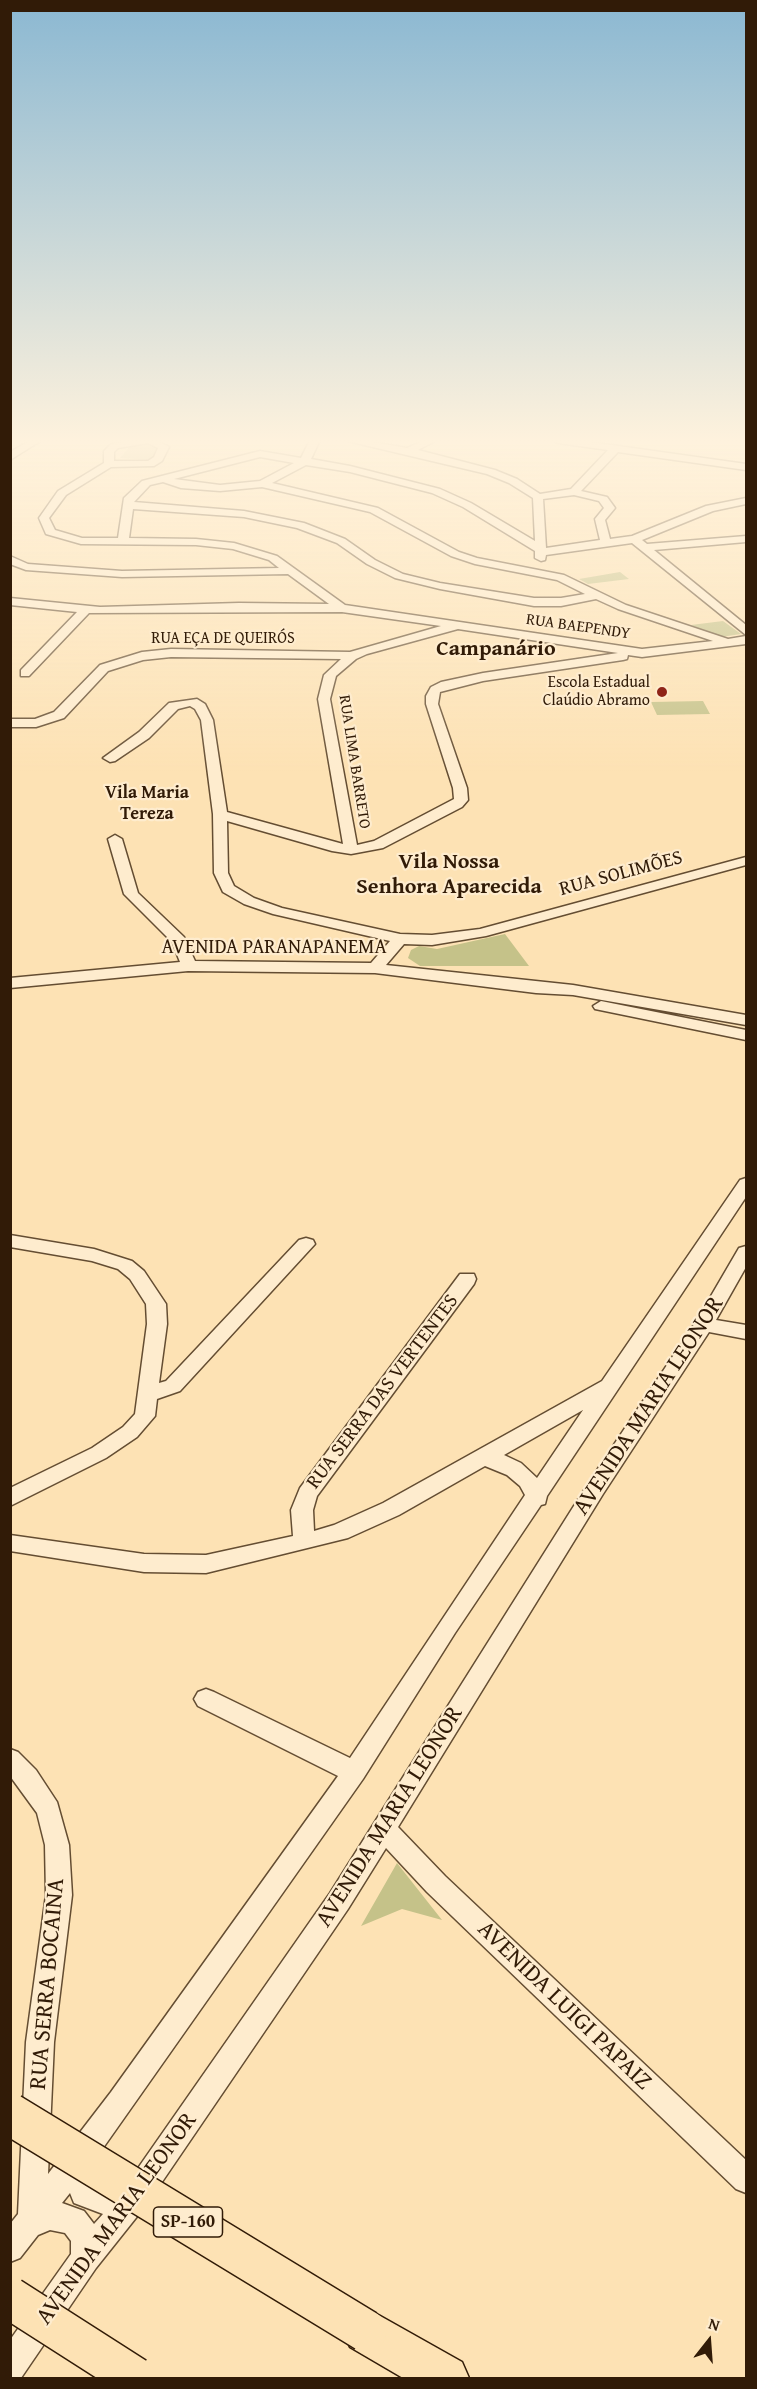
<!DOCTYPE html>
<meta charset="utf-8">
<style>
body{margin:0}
#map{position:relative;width:757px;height:2389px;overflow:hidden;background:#fde2b4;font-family:"Gentium Book Plus",serif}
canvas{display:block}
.frame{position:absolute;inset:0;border:12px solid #311b07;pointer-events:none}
.north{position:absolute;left:679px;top:2311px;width:60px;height:60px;-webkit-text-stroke:4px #feecce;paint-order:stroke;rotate:17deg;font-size:16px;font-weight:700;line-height:24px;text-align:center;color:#311b07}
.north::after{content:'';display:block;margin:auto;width:21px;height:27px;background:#311b07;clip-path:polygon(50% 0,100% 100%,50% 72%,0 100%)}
</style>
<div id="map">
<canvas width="757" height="2389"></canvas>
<div class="frame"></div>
<div class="north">N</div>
</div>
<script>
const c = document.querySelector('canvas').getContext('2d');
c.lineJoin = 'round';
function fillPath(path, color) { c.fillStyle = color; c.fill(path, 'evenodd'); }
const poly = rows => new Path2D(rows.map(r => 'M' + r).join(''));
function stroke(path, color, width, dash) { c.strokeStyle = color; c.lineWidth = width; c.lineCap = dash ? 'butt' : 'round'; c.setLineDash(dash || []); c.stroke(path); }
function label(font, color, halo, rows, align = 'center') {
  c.font = font + ' "Gentium Book Plus",serif'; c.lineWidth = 4.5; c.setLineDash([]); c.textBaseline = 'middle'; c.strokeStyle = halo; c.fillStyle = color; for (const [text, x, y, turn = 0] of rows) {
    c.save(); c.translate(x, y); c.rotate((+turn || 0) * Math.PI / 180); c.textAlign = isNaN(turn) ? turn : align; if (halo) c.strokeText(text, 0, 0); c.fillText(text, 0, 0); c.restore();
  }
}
const green = poly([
 [146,443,160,446,158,455,149,460,120,458,130,446],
 [620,572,629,579,588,584,579,579],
 [723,621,741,634,721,637,691,625],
 [703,701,710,714,657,715,651,702],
 [505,934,529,966,420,966,408,958,411,950,419,946,437,949],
 [397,1863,442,1920,402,1909,361,1926]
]);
const minor = poly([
 [31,440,42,440,10,460,10,452,31,440],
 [134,440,156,440,169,447,162,461,154,466,111,467,66,495,49,518,55,530,82,538,118,538,124,498,142,481,260,451,301,458,310,440,320,440,311,459,350,466,440,489,471,503,535,541,533,498,509,483,487,474,343,440,362,440,407,448,425,440,437,440,418,450,495,470,517,479,540,494,571,489,608,450,558,443,553,440,576,440,746,464,746,470,618,452,581,491,607,497,615,508,605,520,610,539,632,536,706,506,746,498,746,504,713,511,642,540,647,544,746,536,746,542,654,550,746,625,746,635,632,543,546,555,545,560,541,561,535,558,535,551,463,507,432,493,350,472,306,465,272,483,378,508,459,552,477,558,564,575,626,605,728,639,746,636,746,644,642,657,628,655,627,659,623,660,483,681,440,692,438,704,467,788,468,800,462,807,383,848,351,854,332,851,227,821,228,873,234,886,254,898,282,908,400,934,432,935,480,929,746,857,746,865,486,936,432,945,404,944,386,965,573,985,746,1015,746,1025,573,995,536,993,375,973,188,971,10,988,10,978,180,962,172,942,124,894,108,839,115,835,122,839,138,893,184,937,195,961,371,963,390,941,273,914,244,904,223,892,214,873,213,814,201,720,195,709,190,706,178,709,149,738,115,761,110,762,103,758,139,732,169,703,197,699,205,704,213,720,227,812,343,844,318,699,324,675,341,659,171,657,143,660,108,671,64,718,36,727,10,727,10,719,35,719,54,712,100,665,142,652,171,649,350,652,441,626,342,612,89,613,29,676,21,676,21,670,77,612,10,605,10,598,100,607,239,603,329,604,288,574,122,577,26,570,10,564,10,556,28,564,122,571,279,568,269,560,233,549,196,545,81,544,46,534,39,518,58,491,104,463,104,451,111,444,134,440],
 [148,443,158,448,154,457,148,461,114,461,114,452,118,448,148,443],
 [260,457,294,463,260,481,220,485,174,479,260,457],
 [163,482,181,488,220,491,262,487,370,512,451,556,475,564,557,580,585,594,561,598,534,598,440,583,403,574,375,560,345,539,304,523,244,511,134,502,150,485,163,482],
 [574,495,599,501,604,508,595,519,600,540,546,548,543,499,574,495],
 [133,509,244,517,297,528,337,543,367,564,395,578,440,589,534,606,561,606,596,599,618,609,713,641,642,649,345,605,277,556,234,543,196,539,129,538,133,509],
 [458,629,618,653,483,673,441,682,431,687,426,696,426,704,453,788,454,799,374,841,357,845,330,699,336,676,356,659,367,654,458,629],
 [601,1001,746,1030,746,1040,595,1009,593,1006,601,1001],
 [746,1178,746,1197,547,1496,545,1504,541,1505,455,1633,363,1779,96,2158,91,2172,95,2183,101,2186,129,2181,330,1893,589,1482,697,1320,739,1248,746,1246,746,1267,716,1320,746,1325,746,1339,709,1332,603,1494,398,1827,445,1876,746,2160,746,2193,736,2189,427,1892,386,1848,348,1909,147,2204,96,2268,21,2378,10,2378,10,2340,71,2254,71,2241,65,2233,50,2230,38,2235,20,2258,10,2262,10,2224,18,2214,26,2042,46,1895,45,1845,37,1813,10,1776,10,1749,18,1752,36,1770,57,1802,69,1845,72,1895,54,2042,48,2174,111,2092,338,1776,198,1706,194,1699,198,1692,206,1689,214,1692,350,1758,525,1495,520,1486,507,1475,485,1466,399,1515,348,1538,206,1573,144,1572,10,1551,10,1535,144,1554,206,1555,293,1536,291,1510,300,1488,460,1274,474,1274,476,1279,474,1284,317,1496,313,1510,314,1531,334,1525,383,1503,602,1381,740,1180,746,1178],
 [583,1410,537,1478,521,1463,504,1455,583,1410],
 [70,2193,74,2203,103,2214,94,2224,84,2211,62,2203,70,2193],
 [10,1235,94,1249,132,1261,144,1271,166,1304,167,1324,159,1383,166,1381,299,1240,306,1238,313,1240,315,1244,180,1391,157,1399,155,1416,137,1437,106,1458,10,1506,10,1488,92,1448,123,1427,135,1414,147,1324,146,1304,130,1279,118,1269,92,1261,10,1247,10,1235]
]);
const highway = poly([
 [366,2308,462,2362,469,2378,403,2378,350,2347,343,2331,350,2315,366,2308]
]);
const highwayBridge = poly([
 [10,2114,366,2331],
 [10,2298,135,2378]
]);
const markers = [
 [662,692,6,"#8f2418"]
];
const farStreetnames = [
 ["RUA BAEPENDY",578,627,8],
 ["RUA EÇA DE QUEIRÓS",223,639],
 ["RUA LIMA BARRETO",354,762,81]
];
const farPoinames = [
 ["Escola Estadual",650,683],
 ["Claúdio Abramo",650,701]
];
const farQuarternames = [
 ["Vila Maria",147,793],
 ["Tereza",147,814]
];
const shields = [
 [188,2222,69]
];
const shieldNames = [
 ["SP-160",188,2222]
];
const streetNames = [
 ["RUA SOLIMÕES",621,874,-15],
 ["AVENIDA PARANAPANEMA",274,948],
 ["RUA SERRA DAS VERTENTES",383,1392,-53]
];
const farDistrictnames = [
 ["Campanário",496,649]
];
const quarterNames = [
 ["Vila Nossa",449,862],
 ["Senhora Aparecida",449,887]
];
const nearStreetnames = [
 ["AVENIDA MARIA LEONOR",649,1406,-57],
 ["AVENIDA MARIA LEONOR",390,1817,-58],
 ["RUA SERRA BOCAINA",48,1984,-85],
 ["AVENIDA LUIGI PAPAIZ",564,2006,44],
 ["AVENIDA MARIA LEONOR",117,2219,-54]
];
fillPath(green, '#c5c289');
stroke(minor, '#644d32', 3);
stroke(highway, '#311b07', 3);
fillPath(minor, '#feecce');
fillPath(highway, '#fde2b4');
stroke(highwayBridge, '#311b07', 44, []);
stroke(highwayBridge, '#fde2b4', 41);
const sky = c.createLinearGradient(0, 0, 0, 774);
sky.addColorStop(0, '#8bb8d2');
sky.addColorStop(0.57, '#fef2dd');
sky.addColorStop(1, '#fef2dd00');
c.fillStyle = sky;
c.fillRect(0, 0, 757, 774);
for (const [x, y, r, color] of markers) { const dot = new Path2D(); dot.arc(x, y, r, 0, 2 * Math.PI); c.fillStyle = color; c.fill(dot); stroke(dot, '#feecce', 2); }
label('16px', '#311b07', '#feecce', farStreetnames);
label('16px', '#311b07', '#feecce', farPoinames, 'right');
label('bold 18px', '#311b07', '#feecce', farQuarternames);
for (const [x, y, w] of shields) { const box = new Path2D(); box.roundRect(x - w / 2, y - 15, w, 30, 4.5); c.fillStyle = '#feecce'; c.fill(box); stroke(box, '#311b07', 1.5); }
label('bold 18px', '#311b07', null, shieldNames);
label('20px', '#311b07', '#feecce', streetNames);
label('bold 22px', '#311b07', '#feecce', farDistrictnames);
label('bold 22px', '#311b07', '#feecce', quarterNames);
label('24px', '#311b07', '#feecce', nearStreetnames);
</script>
